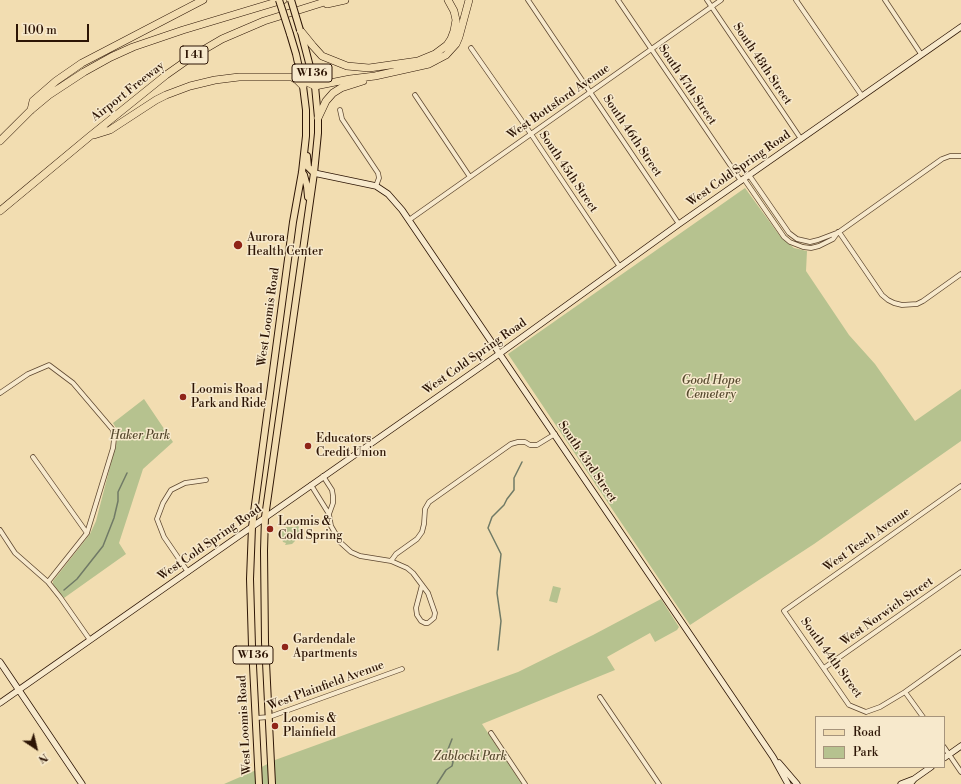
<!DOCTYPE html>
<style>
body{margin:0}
#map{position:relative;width:961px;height:784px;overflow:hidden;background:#f2ddb1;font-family:"Libre Bodoni",serif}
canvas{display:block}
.legend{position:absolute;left:815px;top:716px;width:130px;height:52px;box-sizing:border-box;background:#f7e9cc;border:1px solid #a6947c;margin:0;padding:5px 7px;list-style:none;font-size:12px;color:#2d1505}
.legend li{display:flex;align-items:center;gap:8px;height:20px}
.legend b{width:20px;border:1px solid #a6947c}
.north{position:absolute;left:16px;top:728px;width:40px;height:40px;-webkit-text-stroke:3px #f7e9cc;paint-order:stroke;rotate:145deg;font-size:11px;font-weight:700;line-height:16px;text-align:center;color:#2d1505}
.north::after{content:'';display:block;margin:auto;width:14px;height:18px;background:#2d1505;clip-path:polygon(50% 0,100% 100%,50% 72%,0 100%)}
.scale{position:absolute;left:16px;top:24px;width:73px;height:18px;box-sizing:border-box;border:2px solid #2d1505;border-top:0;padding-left:5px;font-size:12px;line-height:14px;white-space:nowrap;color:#2d1505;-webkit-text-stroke:3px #f7e9cc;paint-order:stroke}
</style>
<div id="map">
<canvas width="961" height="784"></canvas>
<ul class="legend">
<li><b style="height:5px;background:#f2ddb1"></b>Road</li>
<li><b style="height:11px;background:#b6c28f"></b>Park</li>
</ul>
<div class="north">N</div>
<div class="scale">100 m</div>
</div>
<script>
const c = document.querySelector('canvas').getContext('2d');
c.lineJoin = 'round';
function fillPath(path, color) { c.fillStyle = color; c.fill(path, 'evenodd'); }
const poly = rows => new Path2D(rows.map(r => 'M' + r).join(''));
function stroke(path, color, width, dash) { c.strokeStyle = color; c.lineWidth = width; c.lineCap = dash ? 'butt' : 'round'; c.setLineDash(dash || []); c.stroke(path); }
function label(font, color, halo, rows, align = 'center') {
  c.font = font + ' "Libre Bodoni",serif'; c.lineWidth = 3; c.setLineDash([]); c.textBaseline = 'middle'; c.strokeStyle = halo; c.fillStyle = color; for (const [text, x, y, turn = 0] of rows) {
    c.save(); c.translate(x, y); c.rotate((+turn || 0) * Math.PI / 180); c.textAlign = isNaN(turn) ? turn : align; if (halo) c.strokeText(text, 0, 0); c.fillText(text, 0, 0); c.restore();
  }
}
const green = poly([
 [745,188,780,236,794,248,807,251,806,271,849,335,875,364,915,421,961,389,961,441,814,544,690,625,508,354],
 [144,399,173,442,143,469,119,543,126,554,64,598,53,584,53,581,90,534,96,521,117,440,116,428,113,423],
 [298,525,301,534,296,535,295,541,292,544,285,545,286,543,283,542,281,536,282,530,286,527,295,527],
 [553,586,561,588,557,603,549,601],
 [661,599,679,627,677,630,655,642,650,633,607,657,615,670,482,724,522,784,224,784,254,771,275,760,518,672,593,635]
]);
const stream = poly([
 [64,590,77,579,103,546,114,518,118,501,118,492,127,473],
 [498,650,501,621,497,593,501,554,488,528,492,517,504,505,507,499,514,490,514,478,522,462],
 [437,784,446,770,452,766,453,762,447,752,452,739]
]);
const street = poly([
 [528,0,679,224],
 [618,0,741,181],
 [707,0,801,139],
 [796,0,862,96],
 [885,0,921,54],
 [471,48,531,134,620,267],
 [415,95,470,177],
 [340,110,342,119,378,173,379,178,376,186],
 [749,175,789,233,797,239,810,242,818,240,839,232,942,159,950,156,961,156],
 [744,179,784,237,790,242,803,247,811,248,819,246,833,239,838,232],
 [409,220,721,0],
 [839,232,882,295,888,300,894,303,902,305,917,304,923,301,961,274],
 [0,393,28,374,49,365,73,383,113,430,114,439,113,448,87,533,48,582],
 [33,457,87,533],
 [323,476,332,490,333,496,333,503,329,514],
 [311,485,329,514,331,526,341,543,351,552,360,556,391,561,407,568,413,573,428,593,435,613,434,618,428,623,425,623,421,621,417,615,416,608,422,585],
 [961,486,784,611,849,705,866,712,880,707,905,692,961,652],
 [0,530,15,553,48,582,60,597,90,640],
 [391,561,396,554,417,539,422,532,424,524,425,509,429,502,511,444,518,442,525,442,530,445,537,445,555,434],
 [188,572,164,537,157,519,163,503,171,490,185,483,206,480],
 [824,668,961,572],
 [905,692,923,717],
 [600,697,659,784],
 [256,718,269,717,402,669],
 [491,733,525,784],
 [944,747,961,772]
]);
const secondary = poly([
 [314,173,376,186,388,194,402,210,773,757,788,784],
 [0,662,82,784],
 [0,703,499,354,679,224,961,27],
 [944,758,961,746],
 [779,763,797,784],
 [901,784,914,779],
 [910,784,914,779,931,767]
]);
const primary = poly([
 [307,156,308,167,314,173],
 [302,172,304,175,307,186,308,197],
 [259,784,252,646,250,579,252,527,293,222,302,172,306,136,306,110,303,86,296,54,290,34],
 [272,784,265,642,264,551,265,517,314,173,318,133,318,118,315,86,301,32]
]);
const highway = poly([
 [327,4,345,0],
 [300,30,313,46,322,56,347,66,369,68,418,61,435,54,447,45,451,39,454,31,456,20,454,11,448,0],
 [301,73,309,83,315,86,350,79,375,76,429,64,446,55,456,44,459,37,469,0],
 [31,110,33,101,56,81,82,63,203,0],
 [318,118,326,101,333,93,341,88,363,81],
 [94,135,110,130,156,100,166,95,190,86,215,80,239,77,292,77,297,80,303,86],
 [0,141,31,110,49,95,84,72,111,57,133,47,183,30,283,0],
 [0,211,89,137,166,75,193,56,222,39,264,21,331,0]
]);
const primaryBridge = poly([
 [279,0,290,34],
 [291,0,300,30]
]);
const markers = [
 [238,245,5,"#8f2418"],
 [183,397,4,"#8f2418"],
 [308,446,4,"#8f2418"],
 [270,529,4,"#8f2418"],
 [285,647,4,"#8f2418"],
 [275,726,4,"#8f2418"]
];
const shields = [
 [194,55,28],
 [312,73,40],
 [253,655,40]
];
const shieldNames = [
 ["I 41",194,55],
 ["WI 36",312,73],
 ["WI 36",253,655]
];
const streetNames = [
 ["South 48th Street",762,64,56],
 ["South 47th Street",687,85,56],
 ["Airport Freeway",128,92,-38],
 ["West Bottsford Avenue",559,102,-35],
 ["South 46th Street",632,136,56],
 ["West Cold Spring Road",739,169,-35],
 ["South 45th Street",568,172,56],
 ["West Loomis Road",269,317,-82],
 ["West Cold Spring Road",475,357,-35],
 ["South 43rd Street",587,462,56],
 ["West Tesch Avenue",867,540,-35],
 ["West Cold Spring Road",210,543,-35],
 ["West Norwich Street",887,612,-35],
 ["South 44th Street",831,658,54],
 ["West Plainfield Avenue",326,686,-20],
 ["West Loomis Road",245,725,-93]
];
const poiNames = [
 ["Aurora",247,238],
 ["Health Center",247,252],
 ["Loomis Road",191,390],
 ["Park and Ride",191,404],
 ["Educators",316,439],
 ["Credit Union",316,453],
 ["Loomis &",278,522],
 ["Cold Spring",278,536],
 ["Gardendale",293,640],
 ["Apartments",293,654],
 ["Loomis &",283,719],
 ["Plainfield",283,733]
];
const parkNames = [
 ["Good Hope",711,381],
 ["Cemetery",711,395],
 ["Haker Park",140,436],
 ["Zablocki Park",470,757]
];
fillPath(green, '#b6c28f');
stroke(stream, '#707a66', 1.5);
stroke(street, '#5e4730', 5.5);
stroke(secondary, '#2d1505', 7);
stroke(primary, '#2d1505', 8);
stroke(highway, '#2d1505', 8);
stroke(street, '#f7e9cc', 4);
stroke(secondary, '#f7e9cc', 5.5);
stroke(primary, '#f2ddb1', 6);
stroke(highway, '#f2ddb1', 7);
stroke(primaryBridge, '#2d1505', 8, []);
stroke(primaryBridge, '#f2ddb1', 6);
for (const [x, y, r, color] of markers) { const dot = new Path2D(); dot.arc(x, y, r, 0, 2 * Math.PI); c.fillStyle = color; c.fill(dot); stroke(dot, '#f7e9cc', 1.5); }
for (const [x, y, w] of shields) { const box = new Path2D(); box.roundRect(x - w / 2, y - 9, w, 18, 3); c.fillStyle = '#f7e9cc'; c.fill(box); stroke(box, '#2d1505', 1); }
label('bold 11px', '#2d1505', null, shieldNames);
label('12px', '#2d1505', '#f7e9cc', streetNames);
label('12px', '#2d1505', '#f7e9cc', poiNames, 'left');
label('italic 12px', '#56492e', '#f7e9cc', parkNames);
</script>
